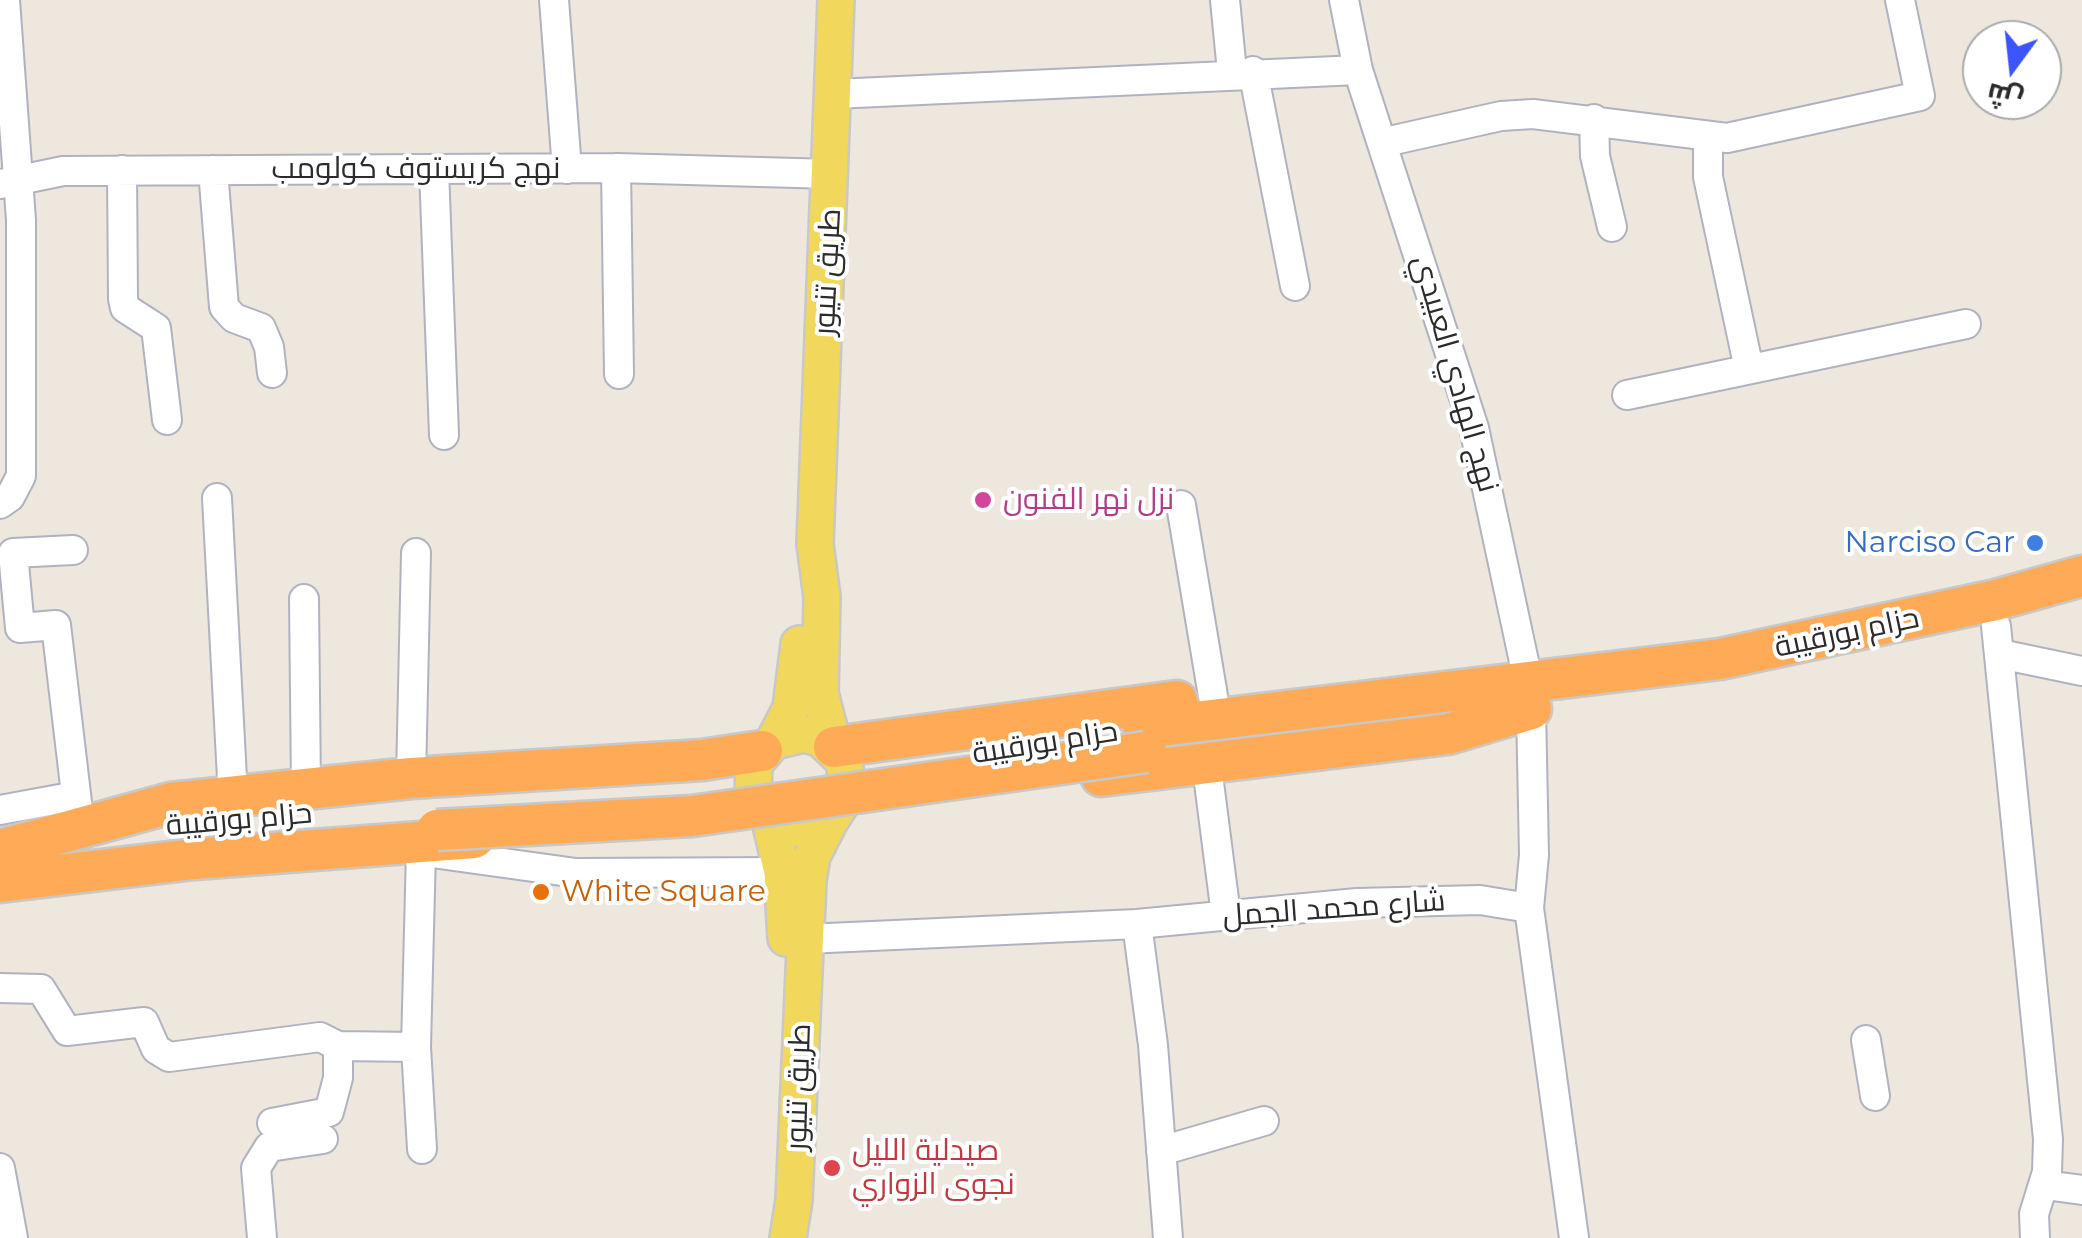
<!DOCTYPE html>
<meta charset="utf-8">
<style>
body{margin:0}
#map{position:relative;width:2082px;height:1238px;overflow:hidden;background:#ede7dd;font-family:Montserrat,Cairo,sans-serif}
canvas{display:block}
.north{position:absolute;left:1962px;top:20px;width:100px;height:100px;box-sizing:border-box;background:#fff;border:2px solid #aaa;border-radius:50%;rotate:195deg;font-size:28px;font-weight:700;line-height:40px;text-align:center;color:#2b2b2b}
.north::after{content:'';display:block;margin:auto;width:35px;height:45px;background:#3c54fb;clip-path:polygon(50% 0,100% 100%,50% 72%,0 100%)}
</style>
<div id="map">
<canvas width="2082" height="1238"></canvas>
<div class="north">ش</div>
</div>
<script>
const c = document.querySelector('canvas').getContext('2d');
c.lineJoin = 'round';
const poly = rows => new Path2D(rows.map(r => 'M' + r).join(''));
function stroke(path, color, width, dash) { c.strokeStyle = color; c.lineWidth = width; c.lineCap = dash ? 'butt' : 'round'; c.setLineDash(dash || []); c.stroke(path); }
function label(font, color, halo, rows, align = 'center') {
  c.font = font + ' Montserrat,Cairo,sans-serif'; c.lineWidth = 8; c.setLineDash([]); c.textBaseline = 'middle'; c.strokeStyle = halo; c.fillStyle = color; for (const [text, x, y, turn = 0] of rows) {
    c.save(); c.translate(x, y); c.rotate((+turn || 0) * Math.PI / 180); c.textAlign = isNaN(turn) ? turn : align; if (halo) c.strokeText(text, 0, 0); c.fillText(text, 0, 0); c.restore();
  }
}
const minor = poly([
 [554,0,567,169],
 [1225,0,1232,72],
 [1344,0,1358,70],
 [1253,71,1295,286],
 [834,94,1358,70,1474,428,1529,685],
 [1594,119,1595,156,1612,227],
 [1708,137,1708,177,1749,369],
 [1385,142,1501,116,1533,114,1727,138,1920,96,1900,0],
 [616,168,619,374],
 [434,169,444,435],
 [122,170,123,299,125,308,156,328,167,420],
 [213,170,224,307,234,318,261,328,269,347,272,373],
 [0,184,63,171,616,168,832,174],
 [1627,395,1966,324],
 [217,498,233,797],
 [0,504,10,497,21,476,21,220,5,0],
 [1181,505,1213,696],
 [73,550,13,553,20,628,56,625,80,828],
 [304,599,306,789],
 [1996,626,2048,1139,2047,1172,2034,1214,2035,1238],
 [2000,654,2082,671],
 [1208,775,1226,915],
 [411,778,416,553],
 [0,810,76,796],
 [421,851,416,1047,422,1149],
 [432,853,576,873,782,872],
 [1529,908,1534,855,1531,709],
 [1137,924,1153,1045,1168,1238],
 [806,939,1137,924,1357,903,1480,900,1529,908,1574,1238],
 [0,988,41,989,67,1031,144,1022,156,1049,169,1057,320,1037,338,1046,338,1078,329,1112,272,1123],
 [1866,1040,1875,1096],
 [338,1046,416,1047],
 [1161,1151,1264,1121],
 [0,1168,13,1238],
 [2045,1185,2082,1190],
 [262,1238,256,1168,269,1147,323,1139]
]);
const major = poly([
 [774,741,804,734,820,738,844,761,848,793,830,821,815,829,784,828,759,809,753,795,754,764,774,741,791,708,799,644],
 [834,747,820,693,822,597,815,544,836,0],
 [770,821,782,872,786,938],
 [788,1238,794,1200,808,881,812,856,830,821]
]);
const highway = poly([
 [1144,728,1720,659,1996,600,2082,576],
 [834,747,1177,701],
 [1101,776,1448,734,1531,709],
 [0,850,171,803,411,778,702,760,762,751],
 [0,882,194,859,474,838]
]);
const highwayBridge = poly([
 [437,830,692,816,1146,752]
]);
const markers = [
 [983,500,10,"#d1479c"],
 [2035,543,10,"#3f7fe0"],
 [541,892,10,"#e8710a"],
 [832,1168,10,"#e0444e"]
];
const streetNames = [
 ["نهج كريستوف كولومب",416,169],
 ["طريق تنيور",828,272,-87],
 ["نهج الهادي العبيدي",1455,374,74],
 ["حزام بورقيبة",1847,633,-12],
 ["حزام بورقيبة",1045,743,-9],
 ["حزام بورقيبة",239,820,-5],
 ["شارع محمد الجمل",1334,909,-4],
 ["طريق تنيور",799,1087,-88]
];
const hotelNames = [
 ["نزل نهر الفنون",1003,500]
];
const shopNames = [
 ["Narciso Car",2015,543]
];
const foodNames = [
 ["White Square",561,892]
];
const healthNames = [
 ["صيدلية الليل",852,1151],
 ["نجوى الزواري",852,1185]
];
stroke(minor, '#b1b2bf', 32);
stroke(major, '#c8c8c8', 40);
stroke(highway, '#c8c8c8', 45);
stroke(minor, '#fff', 28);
stroke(major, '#f1d85d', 35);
stroke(highway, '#ffaa56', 40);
stroke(highwayBridge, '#c8c8c8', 45, []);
stroke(highwayBridge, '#ffaa56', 40);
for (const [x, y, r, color] of markers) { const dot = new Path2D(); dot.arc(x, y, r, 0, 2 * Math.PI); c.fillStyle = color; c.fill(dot); stroke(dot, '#fff', 4); }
label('30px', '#2b2b2b', '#fff', streetNames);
label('30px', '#b23c85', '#fff', hotelNames, 'left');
label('30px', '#366cbe', '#fff', shopNames, 'right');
label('30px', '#c56008', '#fff', foodNames, 'left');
label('30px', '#be3a42', '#fff', healthNames, 'left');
</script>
